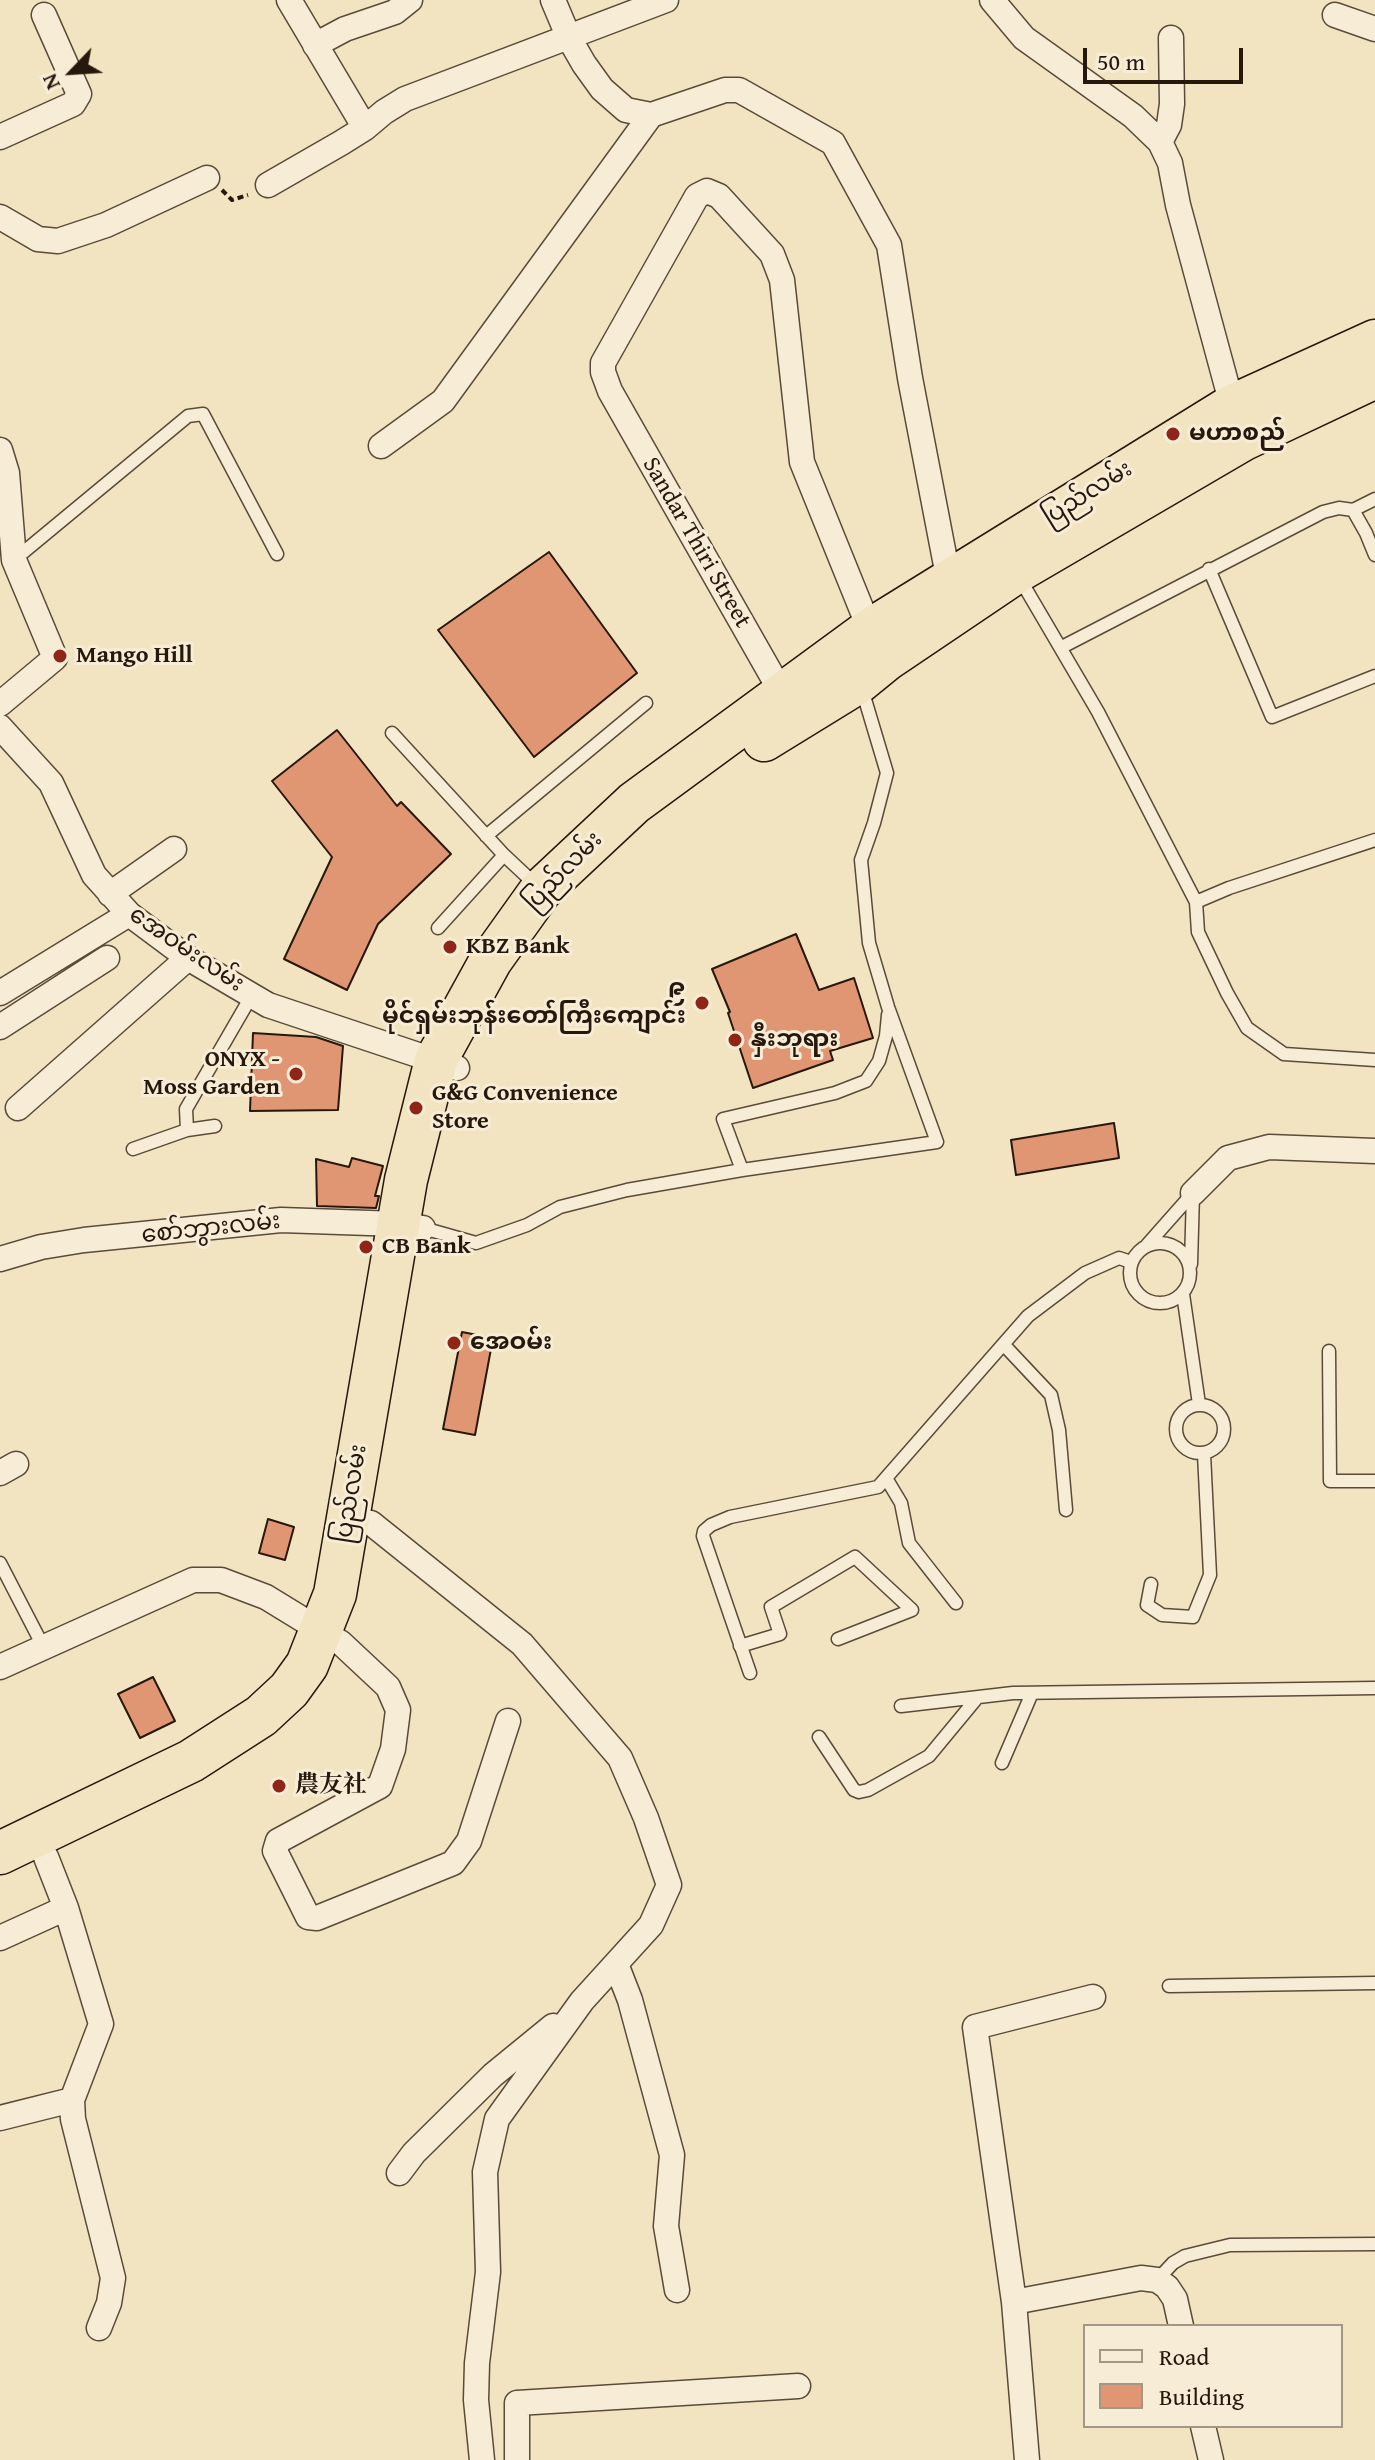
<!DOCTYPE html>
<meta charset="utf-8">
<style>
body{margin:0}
#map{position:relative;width:1375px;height:2460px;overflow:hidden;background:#f3e4c1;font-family:"Gentium Book Plus",serif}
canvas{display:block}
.legend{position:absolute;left:1083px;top:2324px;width:260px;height:104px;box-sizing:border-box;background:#f7edd7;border:2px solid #a39886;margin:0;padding:10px 14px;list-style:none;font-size:24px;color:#26180c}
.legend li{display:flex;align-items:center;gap:16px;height:40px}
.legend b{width:40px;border:2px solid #a39886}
.north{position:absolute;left:32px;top:32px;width:80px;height:80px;-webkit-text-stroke:6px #f7edd7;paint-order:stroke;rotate:245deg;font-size:22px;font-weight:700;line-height:32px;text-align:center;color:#26180c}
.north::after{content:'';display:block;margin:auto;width:28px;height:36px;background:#26180c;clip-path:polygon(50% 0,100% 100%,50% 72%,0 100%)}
.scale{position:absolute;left:1083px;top:48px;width:160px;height:36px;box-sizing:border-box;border:4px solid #26180c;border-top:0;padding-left:10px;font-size:24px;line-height:28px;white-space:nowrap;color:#26180c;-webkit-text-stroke:6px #f7edd7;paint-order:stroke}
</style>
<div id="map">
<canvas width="1375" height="2460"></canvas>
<ul class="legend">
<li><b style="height:10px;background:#f7edd7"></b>Road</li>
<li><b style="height:22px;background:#e09673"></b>Building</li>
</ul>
<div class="north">N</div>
<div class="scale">50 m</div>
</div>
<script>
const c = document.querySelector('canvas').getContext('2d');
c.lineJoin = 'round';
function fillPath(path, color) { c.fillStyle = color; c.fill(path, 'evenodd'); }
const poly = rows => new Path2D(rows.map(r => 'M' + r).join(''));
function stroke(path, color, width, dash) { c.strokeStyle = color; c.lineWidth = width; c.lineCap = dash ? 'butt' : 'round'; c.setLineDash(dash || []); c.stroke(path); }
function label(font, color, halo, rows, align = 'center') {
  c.font = font + ' "Gentium Book Plus","Noto Serif SC","Noto Sans Myanmar",serif'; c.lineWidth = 6; c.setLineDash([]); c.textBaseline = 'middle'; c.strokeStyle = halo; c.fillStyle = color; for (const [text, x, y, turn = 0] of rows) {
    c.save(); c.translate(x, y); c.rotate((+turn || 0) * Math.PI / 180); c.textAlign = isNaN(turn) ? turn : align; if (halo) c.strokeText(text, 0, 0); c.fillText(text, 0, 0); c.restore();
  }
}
const building = poly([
 [549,552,637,673,534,757,438,630,549,552],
 [337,730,397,806,401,802,451,854,378,924,347,990,284,959,332,857,272,781,337,730],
 [796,934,819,990,854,978,873,1038,830,1051,833,1060,753,1088,728,1013,730,1012,712,969,796,934],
 [253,1033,316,1037,343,1046,338,1110,250,1111,253,1033],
 [1114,1123,1119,1158,1016,1175,1011,1140,1114,1123],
 [352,1158,383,1166,375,1196,379,1196,376,1208,317,1206,316,1159,349,1167,352,1158],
 [462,1332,493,1338,475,1435,443,1429,462,1332],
 [268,1519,294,1527,285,1560,259,1553,268,1519],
 [153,1677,175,1721,140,1738,118,1694,153,1677]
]);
const path = poly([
 [222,190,232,200,248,195]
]);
const service = poly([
 [1353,510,1366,533,1375,555],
 [14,560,188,416,203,414,277,554],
 [1209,569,1272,717,1375,676],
 [1020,579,1098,712,1196,902,1229,888,1375,840],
 [1062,647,1323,512,1339,508,1353,510,1375,499],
 [392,733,504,855,536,885],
 [486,836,646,703],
 [1196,902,1198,932,1227,993,1247,1028,1284,1054,1375,1060],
 [438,928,504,855],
 [187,1130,186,1109,252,995],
 [133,1149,187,1130,215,1126],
 [742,1170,937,1142,888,1007,869,943,861,860,874,823,887,773,861,686],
 [423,1228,476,1243,527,1225,560,1207,627,1190,742,1170,723,1119,835,1093,866,1081,879,1061,886,1036,888,1015],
 '1130 1273a30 30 0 1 1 60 0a30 30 0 1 1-60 0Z',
 [1147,1245,1193,1193],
 [1191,1264,1193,1193],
 [1183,1294,1199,1404],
 [1004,1345,1051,1395,1059,1430,1066,1510],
 [1329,1351,1330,1481,1375,1481],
 '1176 1429a24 24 0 1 1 48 0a24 24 0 1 1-48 0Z',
 [886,1478,901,1503,909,1543,956,1603],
 [0,1563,44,1648],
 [1151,1584,1147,1605,1162,1615,1193,1617,1210,1575,1204,1454],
 [740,1646,780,1634,771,1607,855,1557,912,1610,838,1639],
 [750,1673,703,1536,704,1531,711,1525,730,1517,878,1487,1028,1316,1085,1273,1119,1258,1131,1262],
 [901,1706,1013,1693,1375,1688],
 [819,1737,854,1790,859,1792,868,1790,929,1756,977,1698],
 [1002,1763,1032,1693],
 [1169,1986,1375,1983],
 [1157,2280,1173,2263,1185,2256,1230,2245,1375,2244]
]);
const minor = poly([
 [289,0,365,128],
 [553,0,569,38,584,64,602,89,626,110,651,115,725,90,739,90,833,143,889,245,910,378,949,581,952,589],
 [992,0,1024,38,1133,116,1160,142,1170,163,1178,205,1235,416],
 [1335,15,1375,29],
 [315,45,345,29,395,12,410,0],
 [0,137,73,104,79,94,44,15],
 [1160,142,1169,125,1172,104,1171,38],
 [268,185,341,143,365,128,384,112,405,99,666,0],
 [0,217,38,239,58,241,106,225,207,178],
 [381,446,443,401,651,115],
 [0,450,7,473,14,560,55,658,0,704],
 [783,695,610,391,603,372,603,363,697,196,707,191,719,196,772,254,782,280,802,462,870,630],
 [0,727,51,783,94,875,129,914,188,958,268,1005,457,1068],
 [110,894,174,849],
 [0,993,129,914],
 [0,1027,107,958],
 [18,1108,188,958],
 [1193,1193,1228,1158,1269,1147,1375,1151],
 [0,1259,41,1247,84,1240,281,1220,399,1224,423,1228],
 [0,1473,16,1464],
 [349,1519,371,1523,522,1644,620,1758,646,1818,669,1885,651,1925,582,2001,497,2119,485,2172,488,2272,477,2363,476,2400,482,2460],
 [0,1667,193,1580,221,1580,266,1597,341,1643,388,1687,398,1710,393,1749,380,1786,278,1841,275,1851,308,1917,317,1918,453,1863,469,1841,508,1721],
 [46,1857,66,1908,101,2024,72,2100,73,2119,113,2278,109,2303,99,2328],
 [0,1938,66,1908],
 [616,1964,630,2000,672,2155,666,2226,677,2290],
 [0,2118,72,2100],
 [399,2173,414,2153,493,2075,553,2026],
 [1014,2302,975,2027,1093,1997],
 [1203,2426,1211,2460],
 [517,2460,517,2403,798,2386],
 [1027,2460,1014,2302,1141,2278,1157,2280,1167,2287,1175,2299,1181,2326]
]);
const trunk = poly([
 [764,740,860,681,887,659,1016,572,1242,440,1375,377],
 [0,1853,191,1761,261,1716,289,1690,307,1665,335,1594,406,1180,436,1060,491,960,541,890,634,803,870,630,1232,406,1375,341]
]);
const markers = [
 [1173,434,8,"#8f2418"],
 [60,656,8,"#8f2418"],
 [450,947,8,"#8f2418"],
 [702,1003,8,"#8f2418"],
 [735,1040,8,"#8f2418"],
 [296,1074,8,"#8f2418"],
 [416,1108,8,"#8f2418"],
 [366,1247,8,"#8f2418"],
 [454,1343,8,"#8f2418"],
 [279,1786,8,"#8f2418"]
];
const poiNames = [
 ["မဟာစည်",1189,434],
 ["Mango Hill",76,656],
 ["KBZ Bank",466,947],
 ["၉",686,989,"right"],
 ["မိုင်ရှမ်းဘုန်းတော်ကြီးကျောင်း",686,1017,"right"],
 ["နှီးဘုရား",751,1040],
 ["ONYX -",280,1060,"right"],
 ["Moss Garden",280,1088,"right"],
 ["G&G Convenience",432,1094],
 ["Store",432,1122],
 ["CB Bank",382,1247],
 ["အေဝမ်း",470,1343],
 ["農友社",295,1786]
];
const streetNames = [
 ["ပြည်လမ်း",1088,494,-32],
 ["Sandar Thiri Street",696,543,60],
 ["ပြည်လမ်း",564,872,-46],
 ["အေဝမ်းလမ်း",186,950,34],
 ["စော်ဘွားလမ်း",211,1229,-6],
 ["ပြည်လမ်း",352,1494,-81]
];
fillPath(building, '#e09673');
stroke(building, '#26180c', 2);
stroke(service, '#594b39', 15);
stroke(minor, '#594b39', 27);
stroke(trunk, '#26180c', 45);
stroke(path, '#26180c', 4, [6, 4]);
stroke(service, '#f7edd7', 12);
stroke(minor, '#f7edd7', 24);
stroke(trunk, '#f3e4c1', 42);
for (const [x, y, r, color] of markers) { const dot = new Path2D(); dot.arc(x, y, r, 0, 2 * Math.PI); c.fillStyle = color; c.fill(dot); stroke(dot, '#f7edd7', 3); }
label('bold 24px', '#26180c', '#f7edd7', poiNames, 'left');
label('24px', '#26180c', '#f7edd7', streetNames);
</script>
